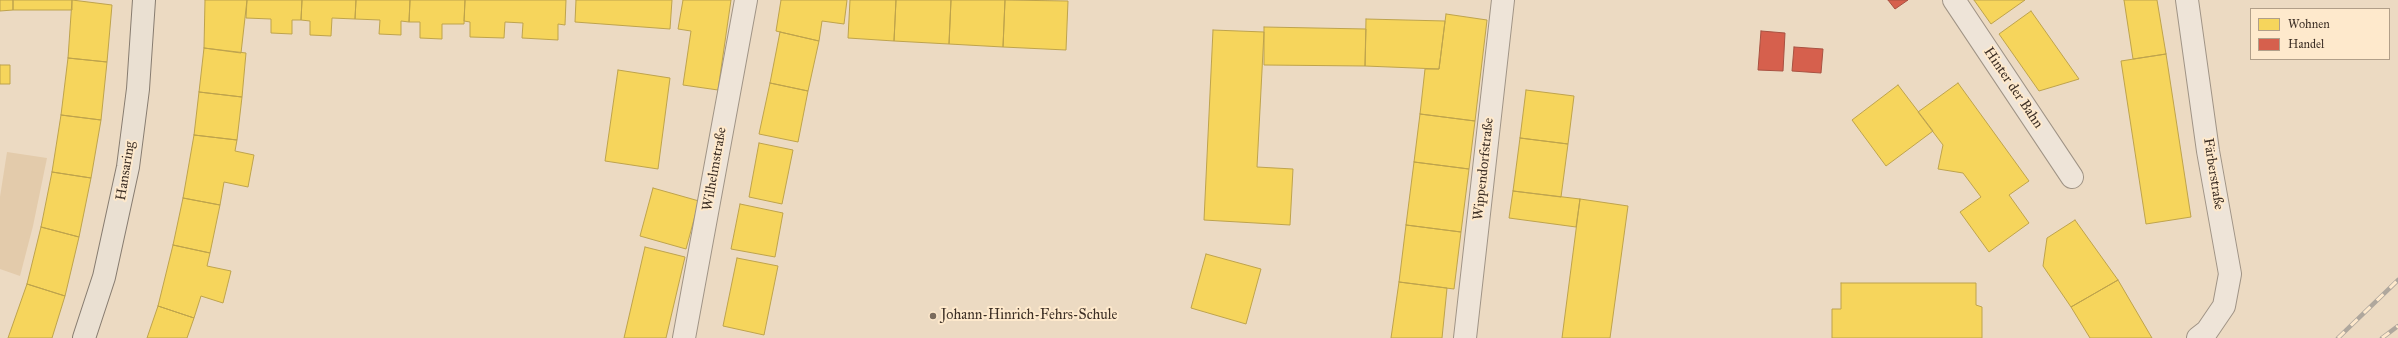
<!DOCTYPE html>
<meta charset="utf-8">
<style>
body{margin:0}
#map{position:relative;width:2398px;height:338px;overflow:hidden;background:#ecdac2;font-family:"IM FELL Great Primer",serif}
canvas{display:block}
.legend{position:absolute;left:2250px;top:8px;width:140px;height:52px;box-sizing:border-box;background:#fee9cc;border:1px solid #b19f89;margin:0;padding:5px 7px;list-style:none;font-size:12px;color:#3d2f25}
.legend li{display:flex;align-items:center;gap:8px;height:20px}
.legend b{width:20px;border:1px solid #b19f89}
</style>
<div id="map">
<canvas width="2398" height="338"></canvas>
<ul class="legend">
<li><b style="height:11px;background:#f6d55c"></b>Wohnen</li>
<li><b style="height:11px;background:#d6604d"></b>Handel</li>
</ul>
</div>
<script>
const c = document.querySelector('canvas').getContext('2d');
c.lineJoin = 'round';
function fillPath(path, color) { c.fillStyle = color; c.fill(path, 'evenodd'); }
const poly = rows => new Path2D(rows.map(r => 'M' + r).join(''));
function stroke(path, color, width, dash) { c.strokeStyle = color; c.lineWidth = width; c.lineCap = dash ? 'butt' : 'round'; c.setLineDash(dash || []); c.stroke(path); }
function label(font, color, halo, rows, align = 'center') {
  c.font = font + ' "IM FELL Great Primer",serif'; c.lineWidth = 4; c.setLineDash([]); c.textBaseline = 'middle'; c.strokeStyle = halo; c.fillStyle = color; for (const [text, x, y, turn = 0] of rows) {
    c.save(); c.translate(x, y); c.rotate((+turn || 0) * Math.PI / 180); c.textAlign = isNaN(turn) ? turn : align; if (halo) c.strokeText(text, 0, 0); c.fillText(text, 0, 0); c.restore();
  }
}
const green = poly([
 [7,152,47,158,33,226,20,276,0,269,0,197]
]);
const homes = poly([
 [0,0,13,0,13,10,0,11,0,0],
 [13,0,72,0,72,10,13,10,13,0],
 [72,0,112,5,107,62,68,58,72,0],
 [205,0,247,0,241,53,204,48,205,0],
 [247,0,302,0,301,20,292,20,292,34,271,33,271,19,246,18,247,0],
 [302,0,356,0,355,19,332,18,331,36,310,35,310,21,301,20,302,0],
 [356,0,410,0,409,22,401,21,401,35,379,34,380,20,355,19,356,0],
 [410,0,465,0,464,24,442,24,442,39,420,38,420,22,409,22,410,0],
 [465,0,566,0,565,25,558,24,558,40,522,38,523,23,505,22,504,38,470,37,470,22,464,21,465,0],
 [576,0,672,0,670,29,575,22,576,0],
 [683,0,731,0,718,90,683,85,691,31,678,29,683,0],
 [781,0,847,0,844,24,822,21,819,41,780,32,776,31,781,0],
 [850,0,896,0,894,41,848,38,850,0],
 [896,0,951,0,949,44,894,41,896,0],
 [951,0,1005,0,1003,47,949,44,951,0],
 [1005,0,1068,1,1066,50,1003,47,1005,0],
 [1974,0,2025,0,1991,24,1974,0],
 [2124,0,2157,0,2166,54,2133,59,2124,0],
 [2031,11,2079,79,2039,91,1999,34,2031,11],
 [1446,14,1487,20,1475,121,1420,114,1425,69,1439,69,1446,14],
 [1366,19,1445,21,1439,69,1365,66,1366,19],
 [1264,27,1366,29,1365,66,1264,65,1264,27],
 [1213,30,1264,32,1257,167,1293,169,1290,225,1204,220,1213,30],
 [780,32,819,41,808,91,770,83,780,32],
 [204,48,246,53,242,97,199,92,204,48],
 [2166,54,2191,217,2146,224,2121,61,2166,54],
 [68,58,107,62,101,120,61,115,68,58],
 [0,65,10,65,10,84,0,84,0,65],
 [618,70,670,78,658,169,605,161,618,70],
 [770,83,808,91,798,142,759,134,770,83],
 [1958,83,2029,181,2009,195,2029,223,1989,252,1960,212,1981,197,1963,173,1938,169,1943,145,1918,112,1958,83],
 [1898,85,1933,131,1886,166,1852,120,1898,85],
 [1526,90,1574,96,1568,144,1520,138,1526,90],
 [199,92,242,97,237,140,194,135,199,92],
 [1420,114,1475,121,1469,169,1414,162,1420,114],
 [61,115,101,120,91,178,52,172,61,115],
 [194,135,237,140,235,151,254,155,248,187,224,182,220,205,183,198,194,135],
 [1520,138,1568,144,1561,197,1513,191,1520,138],
 [759,143,793,150,782,204,749,197,759,143],
 [1414,162,1469,169,1461,232,1406,225,1414,162],
 [52,172,91,178,79,237,41,227,52,172],
 [653,188,699,201,686,249,640,236,653,188],
 [1513,191,1580,199,1576,227,1509,218,1513,191],
 [183,198,220,205,210,253,173,245,183,198],
 [1580,199,1628,206,1610,338,1562,338,1580,199],
 [740,204,783,213,775,257,731,249,740,204],
 [2075,220,2118,280,2071,307,2043,266,2047,238,2075,220],
 [1406,225,1461,232,1454,289,1399,282,1406,225],
 [41,227,79,237,65,296,27,284,41,227],
 [173,245,210,253,207,266,231,271,223,303,201,296,194,318,158,306,173,245],
 [645,247,685,257,666,338,624,338,645,247],
 [1206,254,1261,269,1246,324,1191,308,1206,254],
 [737,258,778,266,764,335,723,326,737,258],
 [2118,280,2152,338,2090,338,2071,307,2118,280],
 [1399,282,1447,288,1442,338,1391,338,1399,282],
 [1841,283,1976,283,1976,305,1982,307,1982,338,1832,338,1832,309,1841,309,1841,283],
 [27,284,65,296,52,338,8,338,27,284],
 [158,306,194,318,187,338,147,338,158,306]
]);
const shops = poly([
 [1888,0,1908,0,1895,9,1888,0],
 [1761,31,1785,33,1783,71,1758,70,1761,31],
 [1794,47,1823,49,1821,73,1792,71,1794,47]
]);
const minor = poly([
 [1954,0,2072,177],
 [2187,0,2208,151,2230,274,2224,306,2207,331,2198,338],
 [684,338,746,0],
 [1465,338,1503,0]
]);
const major = poly([
 [84,338,104,277,128,167,138,89,144,0]
]);
const rail = poly([
 [2338,338,2398,280],
 [2382,338,2398,326]
]);
const markers = [
 [933,316,4,"#7a6b5c"]
];
const streetNames = [
 ["Hinter der Bahn",2013,88,56],
 ["Wilhelmstraße",715,169,-80],
 ["Wippendorfstraße",1484,169,-84],
 ["Hansaring",126,171,-81],
 ["Färberstraße",2213,174,81]
];
const poiNames = [
 ["Johann-Hinrich-Fehrs-Schule",941,316]
];
fillPath(green, '#e3cbab');
fillPath(homes, '#f6d55c');
stroke(homes, '#bea34c', 1);
fillPath(shops, '#d6604d');
stroke(shops, '#a85141', 1);
stroke(minor, '#a09486', 24);
stroke(major, '#877c70', 24);
stroke(minor, '#eee4d8', 22);
stroke(major, '#eae0d2', 22);
stroke(rail, '#afa79d', 4.5);
stroke(rail, '#fee9cc', 3, [9]);
for (const [x, y, r, color] of markers) { const dot = new Path2D(); dot.arc(x, y, r, 0, 2 * Math.PI); c.fillStyle = color; c.fill(dot); stroke(dot, '#fee9cc', 1.5); }
label('14px', '#3d2f25', '#fee9cc', streetNames);
label('14px', '#3d2f25', '#fee9cc', poiNames, 'left');
</script>
